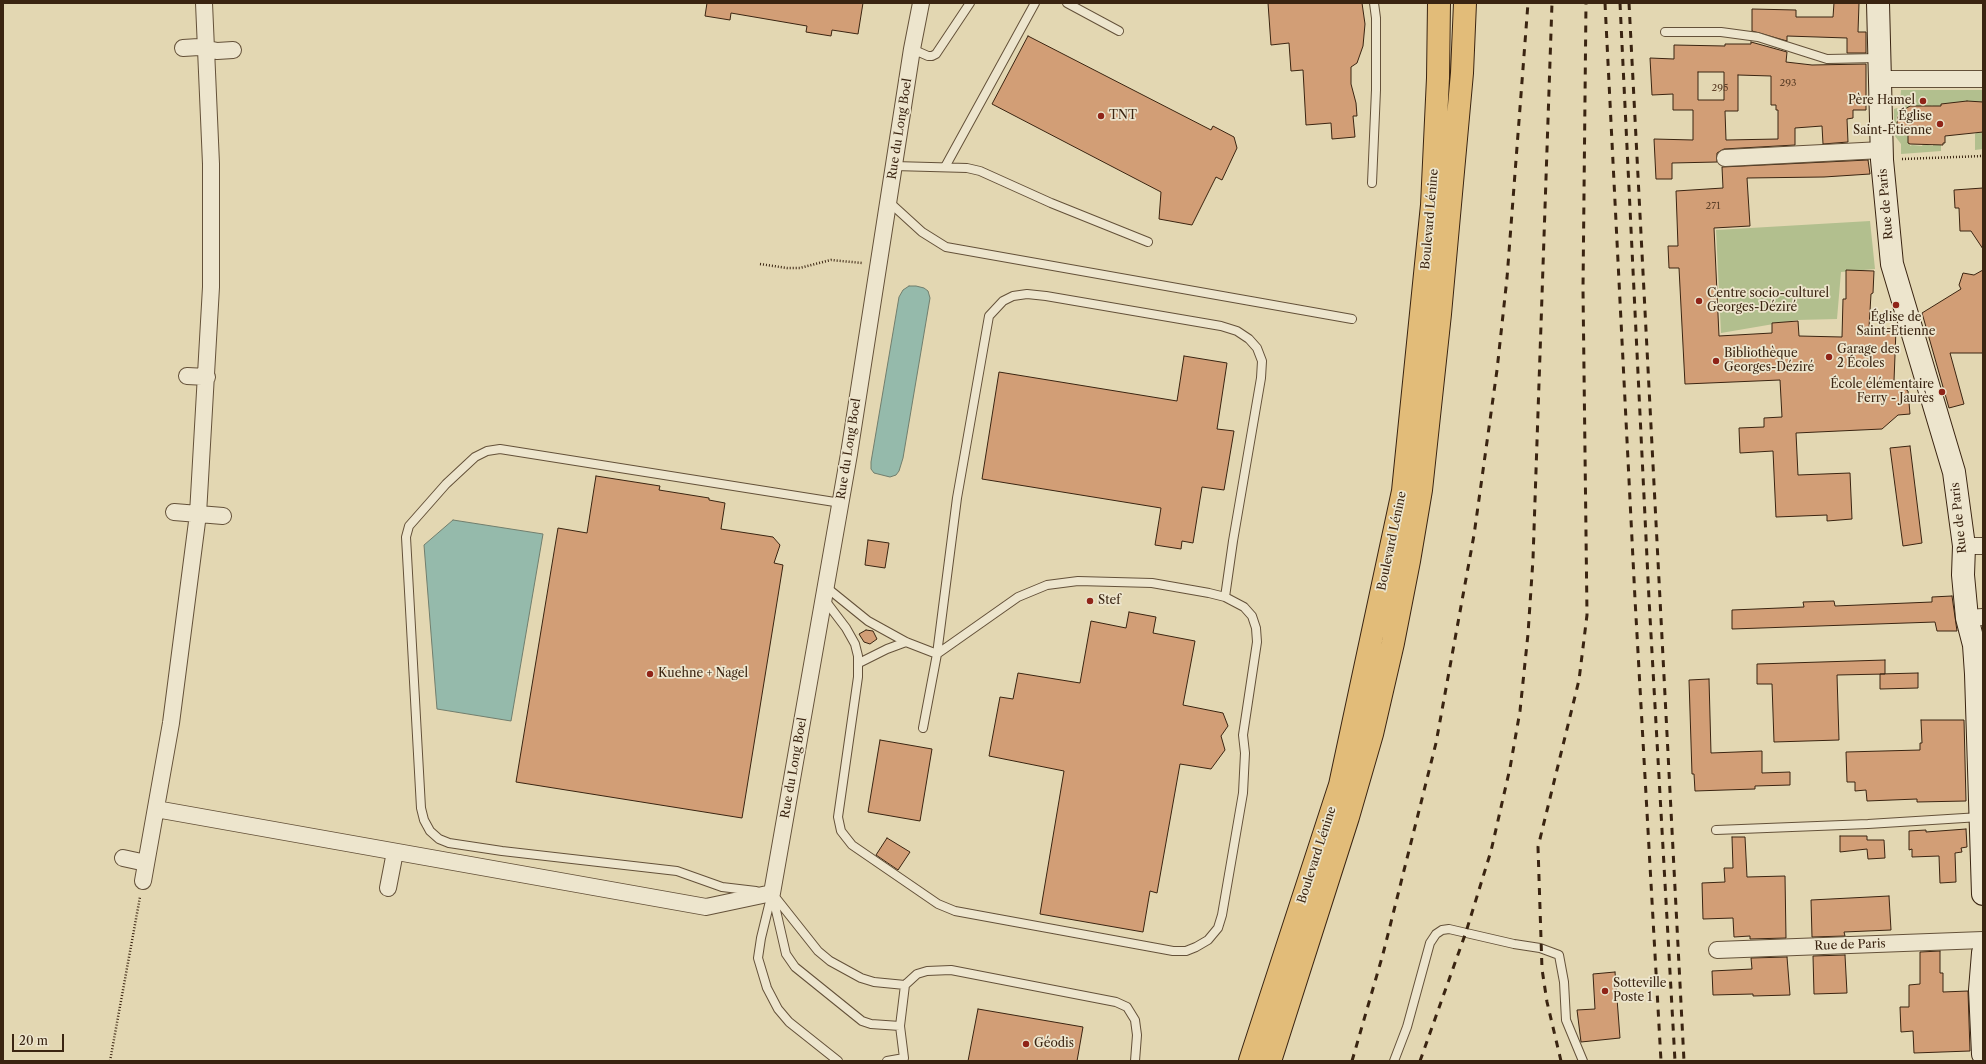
<!DOCTYPE html>
<meta charset="utf-8">
<style>
body{margin:0}
#map{position:relative;width:1986px;height:1064px;overflow:hidden;background:#e3d7b2;font-family:"Libre Caslon Text",serif}
canvas{display:block}
.frame{position:absolute;inset:0;border:4px solid #3a2411;pointer-events:none}
.scale{position:absolute;left:12px;top:1034px;width:52px;height:18px;box-sizing:border-box;border:2px solid #3a2411;border-top:0;padding-left:5px;font-size:12px;line-height:14px;white-space:nowrap;color:#3a2411;-webkit-text-stroke:3px #ede5cd;paint-order:stroke}
</style>
<div id="map">
<canvas width="1986" height="1064"></canvas>
<div class="frame"></div>
<div class="scale">20 m</div>
</div>
<script>
const c = document.querySelector('canvas').getContext('2d');
c.lineJoin = 'round';
function fillPath(path, color) { c.fillStyle = color; c.fill(path, 'evenodd'); }
const poly = rows => new Path2D(rows.map(r => 'M' + r).join(''));
function stroke(path, color, width, dash) { c.strokeStyle = color; c.lineWidth = width; c.lineCap = dash ? 'butt' : 'round'; c.setLineDash(dash || []); c.stroke(path); }
function label(font, color, halo, rows, align = 'center') {
  c.font = font + ' "Libre Caslon Text",serif'; c.lineWidth = 3.5; c.setLineDash([]); c.textBaseline = 'middle'; c.strokeStyle = halo; c.fillStyle = color; for (const [text, x, y, turn = 0] of rows) {
    c.save(); c.translate(x, y); c.rotate((+turn || 0) * Math.PI / 180); c.textAlign = isNaN(turn) ? turn : align; if (halo) c.strokeText(text, 0, 0); c.fillText(text, 0, 0); c.restore();
  }
}
const green = poly([
 [1901,90,1983,90,1983,103,1953,103,1951,104,1943,105,1941,103,1941,107,1933,107,1932,105,1931,107,1924,107,1922,106,1921,108,1914,108,1912,106,1904,110,1900,103],
 [1897,108,1901,111,1897,116,1896,121,1900,128,1910,132,1908,143,1910,143,1910,146,1912,145,1922,146,1923,144,1933,146,1933,144,1941,144,1941,151,1901,154,1901,144,1895,136,1894,128,1894,109],
 [1977,132,1983,132,1983,149,1975,150,1975,134],
 [1870,221,1875,269,1841,272,1837,319,1797,320,1721,333,1716,230]
]);
const water = poly([
 [909,286,916,286,924,288,928,291,930,298,903,458,899,471,896,475,890,477,874,473,871,469,871,462,899,297,903,290,909,286],
 [453,520,543,534,511,721,437,709,424,545,453,520]
]);
const building = poly([
 [707,3,863,3,858,34,832,30,831,36,806,32,807,26,731,13,730,20,705,16,707,3],
 [1268,3,1362,3,1365,24,1363,46,1357,63,1351,67,1351,84,1356,103,1357,116,1353,116,1355,137,1332,139,1331,123,1306,125,1303,70,1291,71,1289,43,1271,45,1268,3],
 [1834,3,1859,3,1858,32,1866,32,1866,53,1847,53,1847,38,1787,36,1787,41,1752,31,1752,9,1796,10,1796,17,1833,17,1834,3],
 [1028,36,1211,130,1213,126,1234,137,1237,148,1222,180,1216,177,1192,225,1159,219,1161,192,992,104,1028,36],
 [1751,42,1787,52,1786,62,1812,65,1866,64,1866,110,1853,110,1853,118,1847,119,1848,142,1823,144,1822,126,1795,128,1795,145,1724,149,1717,153,1717,162,1672,163,1672,179,1656,179,1654,139,1693,140,1693,110,1673,110,1673,94,1652,95,1650,58,1674,59,1674,45,1725,46,1725,44,1751,44,1751,42],
 [1698,72,1724,72,1724,100,1698,100,1698,72],
 [1738,75,1771,76,1771,105,1776,105,1776,110,1778,110,1778,139,1726,140,1725,111,1738,111,1738,75],
 [1967,101,1983,102,1983,132,1945,136,1945,143,1943,143,1943,145,1910,144,1908,143,1908,132,1900,128,1897,123,1899,113,1910,106,1941,106,1941,104,1967,101],
 [1868,160,1870,174,1824,177,1747,178,1750,226,1714,228,1719,336,1772,333,1772,323,1798,321,1799,336,1842,337,1843,299,1846,299,1846,270,1874,271,1873,293,1871,294,1869,328,1896,329,1894,381,1908,391,1910,414,1898,415,1882,429,1796,433,1798,475,1850,473,1852,519,1827,521,1827,515,1776,517,1773,451,1740,453,1739,428,1764,427,1764,418,1782,417,1780,380,1685,384,1679,268,1669,268,1668,246,1678,246,1676,191,1723,188,1722,167,1868,160],
 [1983,188,1983,249,1971,231,1960,231,1959,208,1955,208,1954,190,1983,188],
 [1983,270,1983,353,1950,353,1964,404,1949,408,1922,313,1961,289,1959,285,1963,273,1974,275,1983,270],
 [1184,356,1227,363,1217,429,1234,431,1224,490,1202,487,1193,543,1182,541,1181,549,1155,545,1161,508,982,479,999,372,1177,401,1184,356],
 [1910,446,1922,543,1903,546,1890,448,1910,446],
 [596,476,660,486,659,490,709,498,709,500,725,503,721,529,773,537,780,545,774,563,783,565,742,818,516,782,558,528,587,533,596,476],
 [868,540,889,543,885,568,865,565,868,540],
 [1952,596,1957,631,1937,631,1935,622,1732,629,1732,610,1804,607,1803,602,1834,601,1835,606,1932,602,1932,597,1952,596],
 [1129,612,1156,617,1153,633,1195,641,1183,705,1223,713,1228,726,1221,736,1225,750,1211,769,1180,764,1157,893,1150,891,1143,932,1040,914,1064,771,989,756,1000,697,1013,699,1018,673,1080,683,1091,621,1126,628,1129,612],
 [866,630,873,631,877,639,870,644,864,642,859,634,866,630],
 [1885,660,1885,674,1837,675,1839,740,1774,742,1772,684,1757,684,1757,664,1885,660],
 [1918,673,1918,688,1880,689,1880,674,1918,673],
 [1709,679,1711,753,1762,751,1762,773,1790,772,1790,785,1755,786,1755,789,1695,791,1694,774,1692,774,1689,680,1709,679],
 [1921,720,1964,720,1966,801,1917,802,1917,799,1867,801,1866,790,1855,791,1855,782,1847,782,1846,752,1920,750,1920,743,1922,743,1921,720],
 [880,740,932,749,920,821,868,812,880,740],
 [1966,829,1967,847,1961,848,1962,852,1955,853,1956,882,1940,883,1939,856,1912,857,1912,849,1909,850,1909,831,1926,830,1926,832,1966,829],
 [1840,836,1867,836,1867,840,1884,840,1885,858,1868,859,1867,849,1840,852,1840,836],
 [1732,837,1745,837,1747,877,1785,876,1786,938,1750,939,1750,936,1734,937,1733,918,1703,919,1702,883,1725,882,1724,868,1733,868,1732,837],
 [887,838,910,852,898,870,876,855,887,838],
 [1889,896,1891,930,1844,932,1845,936,1812,937,1811,900,1889,896],
 [1940,951,1940,973,1943,973,1943,992,1968,991,1970,1051,1914,1053,1913,1031,1901,1032,1900,1007,1909,1007,1909,985,1920,984,1920,952,1940,951],
 [1845,955,1847,993,1814,994,1813,956,1845,955],
 [1787,957,1790,995,1753,996,1753,994,1713,995,1712,971,1752,969,1751,958,1787,957],
 [1615,972,1620,1038,1581,1042,1577,1010,1595,1009,1593,974,1615,972],
 [978,1009,1083,1027,1077,1061,968,1061,978,1009]
]);
const path = poly([
 [1902,159,1983,156],
 [760,264,787,268,800,268,831,260,862,263],
 [110,1061,140,897]
]);
const lane = poly([
 [1067,3,1119,31],
 [1665,32,1721,32,1758,37,1827,59,1878,58],
 [912,49,928,56,932,56,936,54,970,3],
 [894,166,967,168,980,171,1051,203,1148,242],
 [945,167,1035,3],
 [1372,183,1376,90,1376,18,1374,3],
 [888,201,922,232,946,247,1352,319],
 [826,587,868,621,906,642,937,654,957,498,989,316,1003,301,1013,296,1027,294,1046,296,1221,326,1237,331,1249,339,1257,348,1262,361,1261,378,1233,541,1225,597],
 [824,599,846,628,855,644,858,656,858,677,838,817,841,831,852,845,938,904,955,911,1173,951,1186,951,1196,947,1208,940,1218,928,1222,915,1243,793,1245,753,1243,735,1257,642,1256,628,1252,616,1244,607,1225,597,1209,593,1152,583,1078,581,1047,585,1018,597,937,654,923,728],
 [859,663,887,649,906,642],
 [1716,830,1868,824,1980,817],
 [756,891,722,887,677,871,502,851,449,843,439,839,430,831,424,820,421,808,406,537,409,526,446,484,475,457,487,451,500,449,841,503],
 [769,893,772,893,761,938,758,958,767,988,778,1009,789,1022,838,1061],
 [900,1026,871,1024,862,1021,795,967,786,954,772,893,818,951,830,961,861,978,874,982,905,985,917,974,927,971,951,970,1116,1002,1127,1007,1135,1020,1137,1035,1135,1061],
 [887,1061,904,1058,900,1026,905,985],
 [1394,1061,1407,1027,1430,943,1436,934,1442,930,1449,929,1514,944,1540,948,1559,955,1564,982,1566,1020,1583,1061]
]);
const street = poly([
 [183,48,199,47,217,51,233,50],
 [1880,79,1983,79],
 [1725,158,1882,150],
 [187,376,207,377],
 [174,512,223,516],
 [1964,546,1983,546],
 [1967,618,1983,617],
 [156,809,706,907,772,893,849,454,912,49,921,3],
 [123,858,146,863],
 [143,881,171,723,198,514,211,287,211,164,204,3],
 [388,888,395,852],
 [1717,950,1983,940]
]);
const secondary = poly([
 [1878,3,1882,160,1892,264,1954,472,1964,546,1963,575,1967,618,1974,645,1976,674,1983,894],
 [1983,953,1980,990,1983,1054]
]);
const primary = poly([
 [1250,1061,1340,785,1403,491,1432,205,1438,78,1439,3],
 [1270,1061,1348,817,1372,734,1393,643,1409,561,1421,490,1440,314,1462,73,1465,3]
]);
const rail = poly([
 [1605,3,1635,599,1661,1061],
 [1620,3,1649,599,1675,1061],
 [1629,3,1684,1061],
 [1352,1061,1383,954,1436,743,1474,535,1497,370,1507,278,1528,3],
 [1420,1061,1466,932,1491,851,1510,768,1520,711,1528,634,1533,559,1552,3],
 [1561,1061,1547,1002,1542,969,1538,847,1579,680,1587,615,1583,289,1586,3]
]);
const markers = [
 [1923,101,4,"#8f2418"],
 [1101,116,4,"#8f2418"],
 [1940,124,4,"#8f2418"],
 [1699,301,4,"#8f2418"],
 [1896,305,4,"#8f2418"],
 [1829,357,4,"#8f2418"],
 [1716,361,4,"#8f2418"],
 [1942,392,4,"#8f2418"],
 [1090,601,4,"#8f2418"],
 [650,674,4,"#8f2418"],
 [1605,991,4,"#8f2418"],
 [1026,1044,4,"#8f2418"]
];
const numberNames = [
 ["293",1788,83],
 ["295",1720,88],
 ["271",1713,206]
];
const poiNames = [
 ["Père Hamel",1915,101,"right"],
 ["TNT",1109,116],
 ["Église",1932,117,"right"],
 ["Saint-Étienne",1932,131,"right"],
 ["Centre socio-culturel",1707,294],
 ["Georges-Déziré",1707,308],
 ["Église de",1896,318,"center"],
 ["Saint-Etienne",1896,332,"center"],
 ["Garage des",1837,350],
 ["2 Écoles",1837,364],
 ["Bibliothèque",1724,354],
 ["Georges-Déziré",1724,368],
 ["École élémentaire",1934,385,"right"],
 ["Ferry - Jaurès",1934,399,"right"],
 ["Stef",1098,601],
 ["Kuehne + Nagel",658,674],
 ["Sotteville",1613,984],
 ["Poste 1",1613,998],
 ["Géodis",1034,1044]
];
const streetNames = [
 ["Rue du Long Boel",900,129,-81],
 ["Rue de Paris",1886,204,-95],
 ["Boulevard Lénine",1430,219,-85],
 ["Rue du Long Boel",849,449,-81],
 ["Rue de Paris",1959,518,-96],
 ["Boulevard Lénine",1392,541,-78],
 ["Rue du Long Boel",794,768,-80],
 ["Boulevard Lénine",1317,855,-72],
 ["Rue de Paris",1850,945,-2]
];
fillPath(green, '#b2bf8e');
fillPath(water, '#95baab');
stroke(water, '#717e6d', 1);
fillPath(building, '#d29e76');
stroke(building, '#3a2411', 1);
stroke(lane, '#645139', 10);
stroke(street, '#645139', 18);
stroke(secondary, '#3a2411', 24);
stroke(primary, '#3a2411', 24);
stroke(path, '#3a2411', 2.5, [1, 2]);
stroke(lane, '#ede5cd', 8);
stroke(street, '#ede5cd', 16);
stroke(secondary, '#ede5cd', 22);
stroke(primary, '#e2bc79', 22);
stroke(rail, '#3a2411', 3, [7, 7]);
for (const [x, y, r, color] of markers) { const dot = new Path2D(); dot.arc(x, y, r, 0, 2 * Math.PI); c.fillStyle = color; c.fill(dot); stroke(dot, '#ede5cd', 1.5); }
label('10px', '#60422a', null, numberNames);
label('12px', '#3a2411', '#ede5cd', poiNames, 'left');
label('12px', '#3a2411', '#ede5cd', streetNames);
</script>
